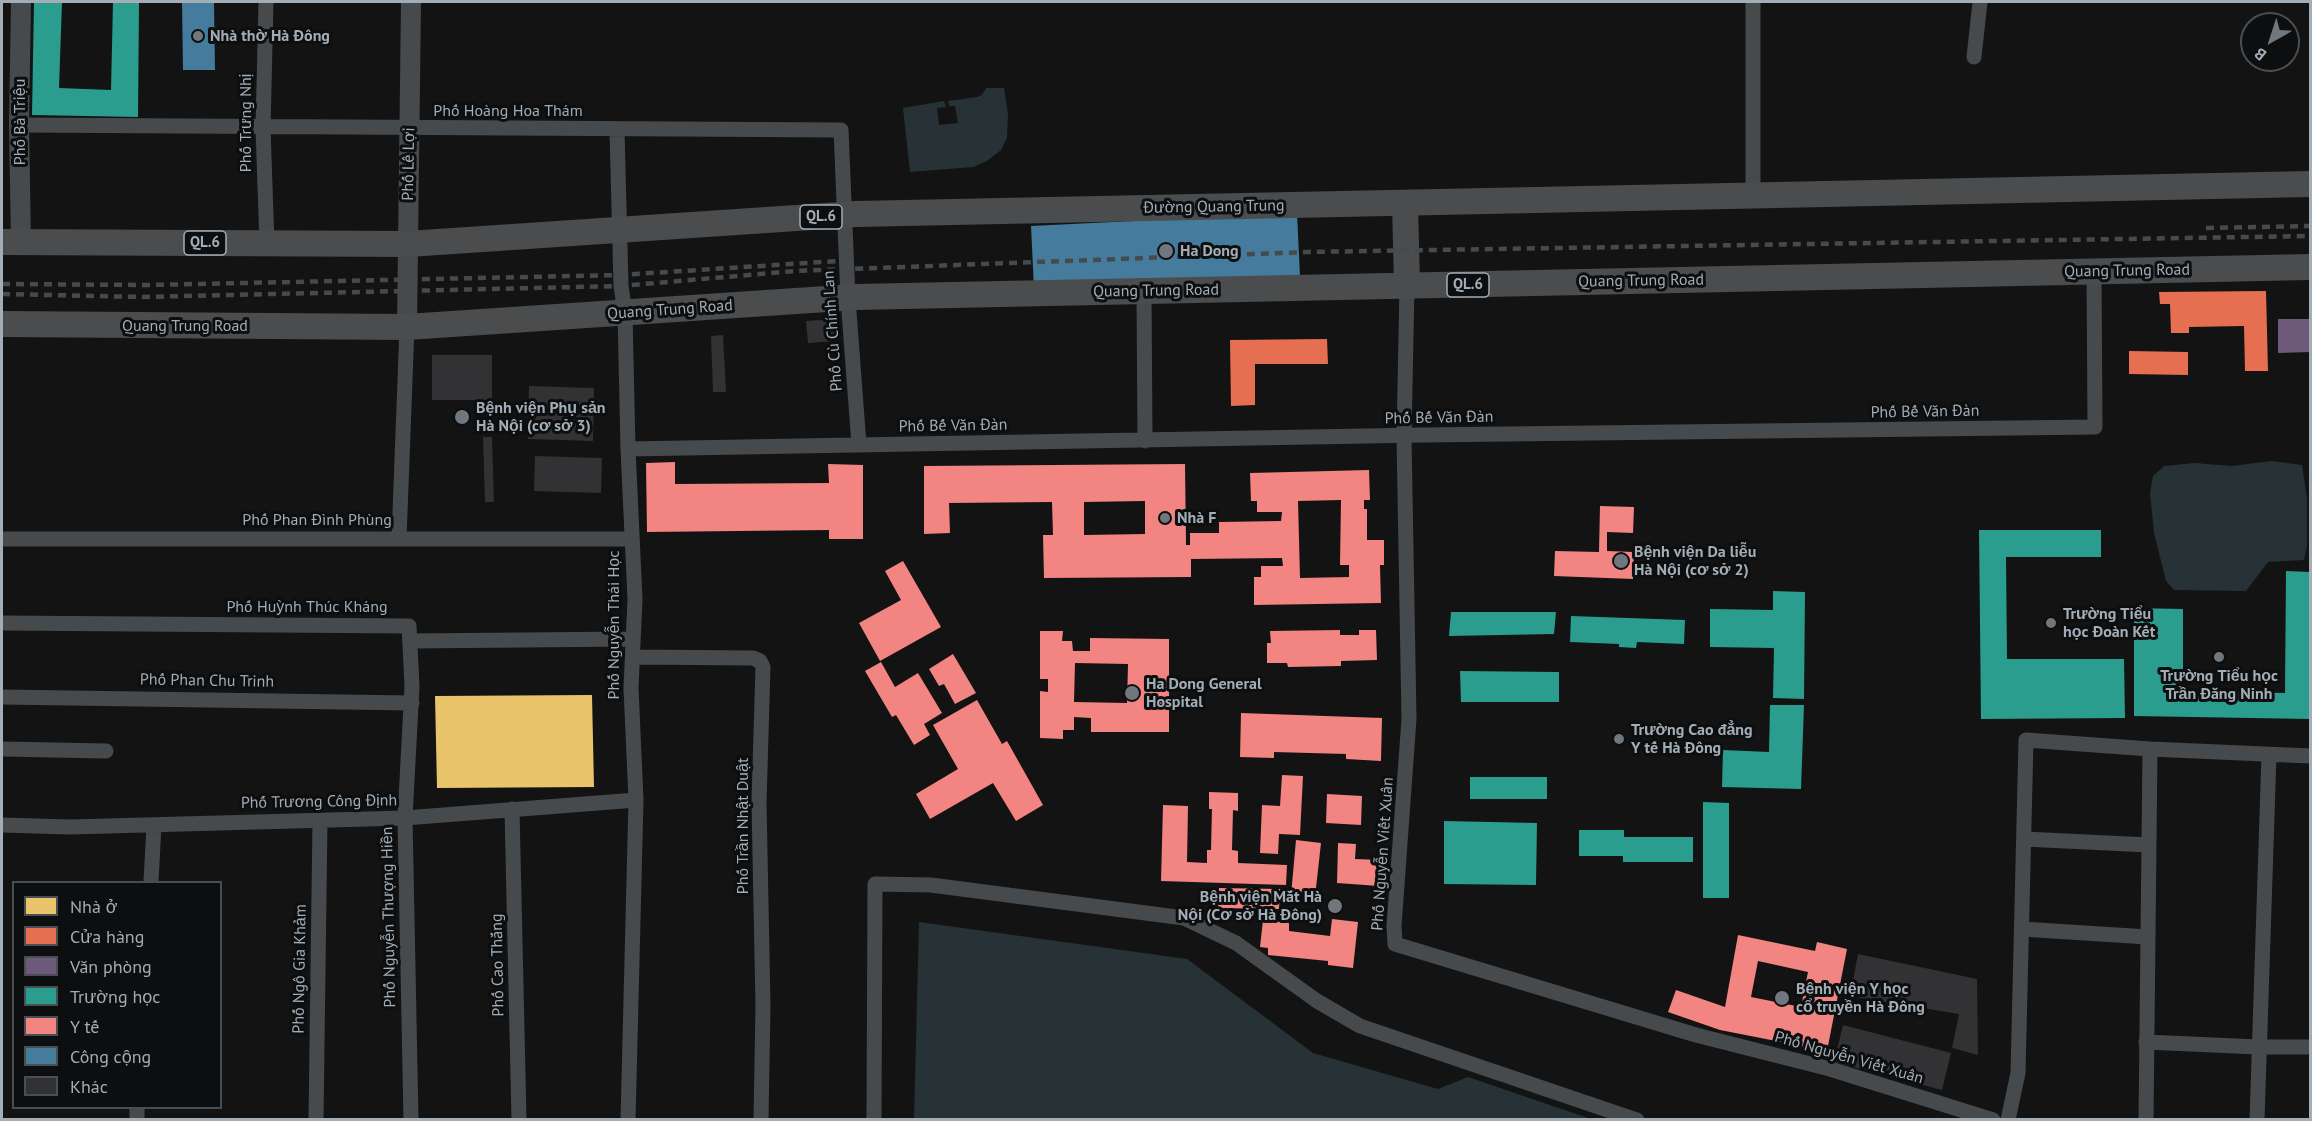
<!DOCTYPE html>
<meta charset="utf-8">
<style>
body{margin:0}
#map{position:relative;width:2312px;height:1121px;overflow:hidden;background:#131313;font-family:"PT Sans",sans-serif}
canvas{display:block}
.frame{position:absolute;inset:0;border:3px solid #a2adb6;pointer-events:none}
.legend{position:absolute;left:12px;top:881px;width:210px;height:228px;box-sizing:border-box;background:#0d0e0f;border:2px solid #494e52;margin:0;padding:8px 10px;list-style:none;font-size:18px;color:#a2adb6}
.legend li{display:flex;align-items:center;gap:12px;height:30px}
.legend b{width:30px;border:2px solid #494e52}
.north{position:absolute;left:2240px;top:12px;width:60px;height:60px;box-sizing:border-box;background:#0d0e0f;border:2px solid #494e52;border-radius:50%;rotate:219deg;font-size:16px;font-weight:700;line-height:24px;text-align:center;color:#a2adb6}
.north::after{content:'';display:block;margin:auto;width:21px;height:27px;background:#70777d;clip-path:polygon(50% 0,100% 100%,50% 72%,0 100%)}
</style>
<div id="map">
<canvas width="2312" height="1121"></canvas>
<div class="frame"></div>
<ul class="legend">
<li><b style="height:16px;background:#e9c46a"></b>Nhà ở</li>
<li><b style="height:16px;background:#e76f51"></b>Cửa hàng</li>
<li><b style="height:16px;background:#6d597a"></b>Văn phòng</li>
<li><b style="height:16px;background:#2a9d8f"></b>Trường học</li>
<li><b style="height:16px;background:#f28482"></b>Y tế</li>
<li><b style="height:16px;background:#457b9d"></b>Công cộng</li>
<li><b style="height:16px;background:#323234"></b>Khác</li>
</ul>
<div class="north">B</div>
</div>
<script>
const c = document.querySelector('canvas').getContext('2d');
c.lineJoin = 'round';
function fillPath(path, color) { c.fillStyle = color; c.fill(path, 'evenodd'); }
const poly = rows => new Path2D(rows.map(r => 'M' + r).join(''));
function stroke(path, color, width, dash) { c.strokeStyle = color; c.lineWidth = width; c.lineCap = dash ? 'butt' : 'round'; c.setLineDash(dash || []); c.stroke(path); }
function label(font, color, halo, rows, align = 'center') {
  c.font = font + ' "PT Sans",sans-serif'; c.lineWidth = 6; c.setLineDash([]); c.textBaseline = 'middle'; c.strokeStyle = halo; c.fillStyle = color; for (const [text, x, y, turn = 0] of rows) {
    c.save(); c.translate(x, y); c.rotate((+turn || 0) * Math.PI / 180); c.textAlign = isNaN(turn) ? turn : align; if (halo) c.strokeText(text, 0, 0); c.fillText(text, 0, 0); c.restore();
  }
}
const water = poly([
 [986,88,1004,88,1008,114,1007,138,1001,150,987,161,973,167,910,172,903,108,944,101,946,107,937,108,939,125,958,123,955,106,949,106,948,101,977,97,982,95],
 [2271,461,2302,465,2307,498,2307,545,2304,560,2268,562,2246,591,2174,590,2166,581,2154,533,2150,493,2153,476,2164,466,2194,463,2232,466],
 [919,922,1187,959,1313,1053,1438,1089,1468,1077,1591,1119,914,1119]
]);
const homes = poly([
 [592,695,594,787,437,788,435,696]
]);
const shops = poly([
 [2266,291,2268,371,2245,371,2244,326,2189,327,2189,333,2171,333,2170,304,2160,304,2159,292],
 [1327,339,1328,364,1255,364,1255,405,1231,406,1230,340],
 [2129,351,2188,352,2188,375,2129,374]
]);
const offices = poly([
 [2278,319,2310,319,2310,352,2278,353]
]);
const schools = poly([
 [34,2,62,2,59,88,111,90,113,2,139,2,138,117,32,115],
 [1979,530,2101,530,2101,557,2006,557,2007,659,2124,659,2125,718,1981,719],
 [2286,571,2310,572,2310,719,2134,716,2134,608,2183,609,2183,691,2285,693],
 [1773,591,1805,592,1804,699,1773,698,1774,648,1710,647,1710,609,1773,610],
 [1451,612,1556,612,1554,634,1449,636],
 [1571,616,1685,620,1684,644,1637,642,1636,648,1619,647,1619,644,1570,642],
 [1460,671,1559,672,1559,702,1461,702],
 [1770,705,1804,705,1801,789,1722,787,1723,750,1769,752],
 [1470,777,1547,777,1547,799,1470,799],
 [1703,802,1729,803,1729,898,1703,898],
 [1444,821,1537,823,1536,885,1444,884],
 [1579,830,1624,830,1624,837,1693,837,1693,862,1623,862,1623,856,1579,856]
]);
const health = poly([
 [675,462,675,484,829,483,828,464,863,465,863,539,829,539,829,530,647,532,646,463],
 [1185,464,1186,545,1190,545,1190,533,1219,533,1219,522,1281,521,1282,512,1257,512,1257,501,1251,501,1250,473,1369,470,1370,500,1364,500,1364,509,1367,509,1367,540,1384,540,1384,565,1380,565,1381,603,1254,605,1254,577,1261,577,1261,566,1283,566,1282,558,1191,559,1191,577,1044,578,1043,535,1053,535,1052,502,949,503,950,533,924,534,924,466],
 [1341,500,1340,565,1349,565,1349,577,1300,578,1298,501],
 [1145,501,1145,534,1084,535,1084,502],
 [1600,506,1634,507,1633,533,1607,532,1607,551,1634,552,1633,579,1554,576,1555,551,1599,552],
 [903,561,941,627,880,661,859,623,901,600,885,571],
 [1340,630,1340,635,1359,635,1359,630,1376,630,1377,660,1341,661,1341,666,1288,667,1287,663,1267,663,1267,643,1271,643,1270,631],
 [1040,631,1063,631,1062,641,1072,641,1073,651,1090,651,1090,638,1169,639,1169,732,1091,732,1091,718,1074,717,1074,730,1063,730,1063,739,1040,738,1040,691,1048,692,1048,679,1040,679],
 [1075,663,1128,664,1127,703,1074,702],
 [953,654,976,693,955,704,944,684,939,686,929,669],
 [881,662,895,687,918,673,942,713,924,724,930,735,914,745,896,715,892,717,865,671],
 [977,700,1002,744,1007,741,1043,805,1016,821,993,783,930,819,916,794,958,769,933,725],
 [1241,713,1382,718,1381,761,1346,759,1346,754,1274,752,1274,758,1240,757],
 [1282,775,1303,776,1300,835,1279,834,1278,854,1260,853,1262,805,1280,806],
 [1209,792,1238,793,1238,811,1233,810,1232,850,1238,851,1238,863,1287,865,1286,885,1161,881,1163,805,1188,806,1187,862,1207,863,1207,850,1211,850,1212,809,1209,809],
 [1327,794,1362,796,1361,825,1326,823],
 [1296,840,1321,843,1315,897,1291,895],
 [1338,843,1356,844,1355,859,1380,860,1379,886,1337,883],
 [1219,888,1280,889,1279,909,1218,908],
 [1332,919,1358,922,1353,968,1328,965,1328,961,1268,955,1268,948,1260,947,1263,920,1289,923,1289,931,1330,936],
 [1738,935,1815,951,1817,942,1847,949,1827,1051,1720,1030,1668,1012,1676,990,1725,1007],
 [1758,961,1808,972,1801,1007,1751,997]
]);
const public = poly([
 [182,2,214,2,215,70,183,70],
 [1297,213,1300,277,1034,289,1031,226]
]);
const building = poly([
 [835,319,836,341,808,343,806,321],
 [723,335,726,392,713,392,711,336],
 [432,355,492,355,492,400,432,400],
 [529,386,594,388,593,441,528,439],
 [483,437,492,437,494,502,485,502],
 [535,456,602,458,601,493,534,491],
 [1858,954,1977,979,1978,1055,1952,1048,1959,1014,1850,996],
 [1843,1025,1951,1053,1942,1090,1834,1062]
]);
const minor = poly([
 [266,2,263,128,267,244],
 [1974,57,1980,2],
 [19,125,841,130,848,298,859,445],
 [617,130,621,286,625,313,628,449,635,599,631,688,636,800,628,1120],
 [1753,196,1753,2],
 [1407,286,1404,437,1409,719,1394,926,1395,944,1696,1035,1830,1069,1993,1120],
 [1144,291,1145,441],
 [628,449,1423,435,2095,427,2094,272],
 [2,539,632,539],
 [399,539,407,327],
 [2,623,409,626,412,686,405,818,411,1120],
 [410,641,633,639],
 [633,657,753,658,760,661,763,667,759,802,763,1006,761,1120],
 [2,697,412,703],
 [2,749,106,751],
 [512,809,519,1120],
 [2,825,70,827,405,818,636,800],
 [2024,839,2149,845],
 [151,882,154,825],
 [2022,929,2148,937],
 [2146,1042,2258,1047,2310,1047],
 [137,1120,137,1108],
 [316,1120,320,820],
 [874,1120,875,884,931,885,1184,918,1236,943,1317,1001,1360,1026,1637,1120],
 [2008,1120,2018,1073,2026,740,2150,749,2310,756],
 [2146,1120,2150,749],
 [2257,1120,2269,755]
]);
const tertiary = poly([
 [21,2,19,125,21,242],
 [407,327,411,2]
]);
const trunk = poly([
 [1405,203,1407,286],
 [2,242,408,244,856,214,2310,184],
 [2,324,407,327,856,297,2310,267]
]);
const rail = poly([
 [2206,228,2310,226],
 [2,284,149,285,620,275,838,261],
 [2,294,142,297,621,286,795,271,1307,252,2310,236]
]);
const markers = [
 [198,36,6,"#70777d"],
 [1166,251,8,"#70777d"],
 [462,417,8,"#70777d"],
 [1165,518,6,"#70777d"],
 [1621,561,8,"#70777d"],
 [2051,623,6,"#70777d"],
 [2219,657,6,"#70777d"],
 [1132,693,8,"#70777d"],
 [1619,739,6,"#70777d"],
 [1335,906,8,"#70777d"],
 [1782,998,8,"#70777d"]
];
const shields = [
 [821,217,42],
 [205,243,42],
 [1468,285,42]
];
const shieldNames = [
 ["QL.6",821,217],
 ["QL.6",205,243],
 ["QL.6",1468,285]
];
const poiNames = [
 ["Nhà thờ Hà Đông",210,36],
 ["Ha Dong",1180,251],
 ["Bệnh viện Phụ sản",476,408],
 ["Hà Nội (cơ sở 3)",476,426],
 ["Nhà F",1177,518],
 ["Bệnh viện Da liễu",1634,552],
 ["Hà Nội (cơ sở 2)",1634,570],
 ["Trường Tiểu",2063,614],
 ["học Đoàn Kết",2063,632],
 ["Trường Tiểu học",2219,676,"center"],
 ["Trần Đăng Ninh",2219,694,"center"],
 ["Ha Dong General",1146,684],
 ["Hospital",1146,702],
 ["Trường Cao đẳng",1631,730],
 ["Y tế Hà Đông",1631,748],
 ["Bệnh viện Mắt Hà",1322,897,"right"],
 ["Nội (Cơ sở Hà Đông)",1322,915,"right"],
 ["Bệnh viện Y học",1796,989],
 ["cổ truyền Hà Đông",1796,1007]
];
const streetNames = [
 ["Phố Hoàng Hoa Thám",508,111],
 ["Phố Bà Triệu",20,122,-90],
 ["Phố Trưng Nhị",246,123,-90],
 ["Phố Lê Lợi",409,164,-89],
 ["Đường Quang Trung",1214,207,-1],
 ["Quang Trung Road",2127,271,-1],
 ["Quang Trung Road",1641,281,-1],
 ["Quang Trung Road",1156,291,-1],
 ["Quang Trung Road",670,310,-4],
 ["Quang Trung Road",185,326],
 ["Phố Cù Chính Lan",833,331,-94],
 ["Phố Bế Văn Đàn",1925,412,-1],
 ["Phố Bế Văn Đàn",1439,418,-1],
 ["Phố Bế Văn Đàn",953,426,-1],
 ["Phố Phan Đình Phùng",317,520],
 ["Phố Huỳnh Thúc Kháng",307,607],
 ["Phố Nguyễn Thái Học",614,625,-90],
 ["Phố Phan Chu Trinh",207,681,1],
 ["Phố Trương Công Định",319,802,-1],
 ["Phố Trần Nhật Duật",743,826,-90],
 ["Phố Nguyễn Viết Xuân",1383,854,-86],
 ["Phố Nguyễn Thượng Hiền",389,917,-91],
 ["Phố Cao Thắng",498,965,-91],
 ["Phố Ngô Gia Khảm",300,969,-89],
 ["Phố Nguyễn Viết Xuân",1849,1058,16]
];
fillPath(water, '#263236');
fillPath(homes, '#e9c46a');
fillPath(shops, '#e76f51');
fillPath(offices, '#6d597a');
fillPath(schools, '#2a9d8f');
fillPath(health, '#f28482');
fillPath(public, '#457b9d');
fillPath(building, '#323234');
stroke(minor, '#474a4c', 15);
stroke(tertiary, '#474a4c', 20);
stroke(trunk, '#4a4c4e', 26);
stroke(rail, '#474a4c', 4.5, [8, 6]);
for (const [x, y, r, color] of markers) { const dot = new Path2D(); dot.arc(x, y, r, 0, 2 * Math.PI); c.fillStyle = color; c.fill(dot); stroke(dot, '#0d0e0f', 2); }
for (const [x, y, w] of shields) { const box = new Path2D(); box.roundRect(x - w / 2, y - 12, w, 24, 4.5); c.fillStyle = '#0d0e0f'; c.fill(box); stroke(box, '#a2adb6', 1.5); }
label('bold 15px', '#a2adb6', null, shieldNames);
label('bold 16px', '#a2adb6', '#0d0e0f', poiNames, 'left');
label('16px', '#a2adb6', '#0d0e0f', streetNames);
</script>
